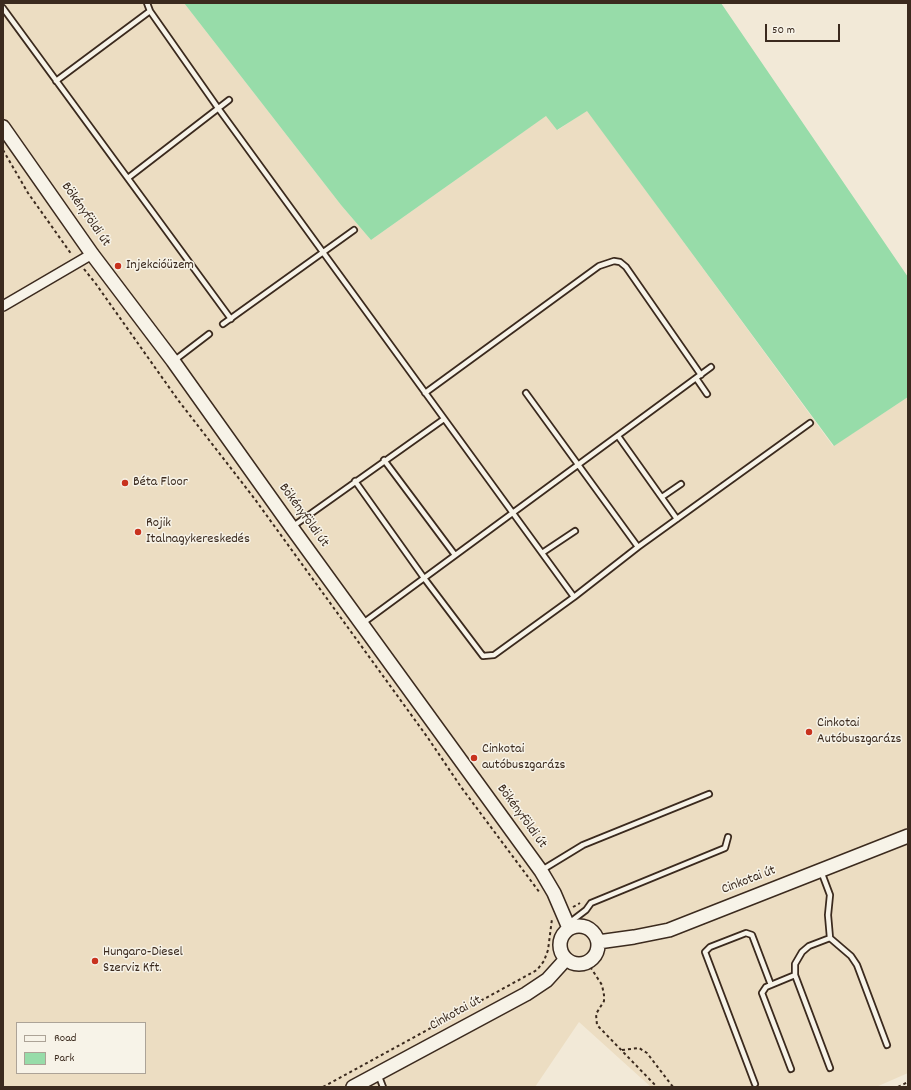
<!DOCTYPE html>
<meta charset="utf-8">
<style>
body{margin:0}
#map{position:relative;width:911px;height:1090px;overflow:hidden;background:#f2e9d7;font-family:Dekko,sans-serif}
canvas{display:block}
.frame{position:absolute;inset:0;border:4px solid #3b2a1e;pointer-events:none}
.legend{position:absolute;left:16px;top:1022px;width:130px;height:52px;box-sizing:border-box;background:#f7f3e8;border:1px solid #aca397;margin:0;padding:5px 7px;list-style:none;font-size:12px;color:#3b2a1e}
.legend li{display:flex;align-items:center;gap:8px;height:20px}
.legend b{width:20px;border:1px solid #aca397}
.scale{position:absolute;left:765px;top:24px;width:75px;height:18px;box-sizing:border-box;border:2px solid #3b2a1e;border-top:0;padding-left:5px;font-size:12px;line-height:14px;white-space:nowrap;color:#3b2a1e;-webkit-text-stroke:3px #f7f3e8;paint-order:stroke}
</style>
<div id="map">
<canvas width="911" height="1090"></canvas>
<div class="frame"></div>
<ul class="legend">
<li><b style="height:5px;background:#f7f3e8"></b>Road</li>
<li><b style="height:11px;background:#97dca9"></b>Park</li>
</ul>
<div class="scale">50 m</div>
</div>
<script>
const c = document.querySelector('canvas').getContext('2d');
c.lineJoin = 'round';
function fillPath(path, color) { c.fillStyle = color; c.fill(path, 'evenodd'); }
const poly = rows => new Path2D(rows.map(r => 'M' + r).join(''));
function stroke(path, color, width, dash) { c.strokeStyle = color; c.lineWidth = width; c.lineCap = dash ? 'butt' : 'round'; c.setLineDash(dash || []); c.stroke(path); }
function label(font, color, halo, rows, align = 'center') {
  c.font = font + ' Dekko,sans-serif'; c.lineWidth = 3; c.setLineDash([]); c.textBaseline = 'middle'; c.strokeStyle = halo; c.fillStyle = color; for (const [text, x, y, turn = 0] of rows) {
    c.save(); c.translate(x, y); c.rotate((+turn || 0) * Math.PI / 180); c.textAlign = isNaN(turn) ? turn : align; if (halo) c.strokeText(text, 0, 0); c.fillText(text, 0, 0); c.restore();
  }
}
const built = poly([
 [3,3,184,3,341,205,371,240,547,115,558,130,587,110,833,446,908,397,908,1073,876,1087,651,1087,579,1022,535,1087,3,1087],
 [17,1023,145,1023,145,1073,17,1073]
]);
const green = poly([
 [184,3,721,3,908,277,908,397,834,446,587,111,557,130,546,116,371,240,341,205]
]);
const path = poly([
 [3,150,28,193,72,255],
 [84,269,96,284,178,400,254,498,428,738,461,787,540,893],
 [573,907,580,903],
 [587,962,602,985,604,995,604,1001,596,1014,597,1025,657,1087],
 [622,1050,639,1048,647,1053,673,1087],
 [323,1087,537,970,544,961,548,950,552,919],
 [898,1087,908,1082]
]);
const lane = poly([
 [147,3,150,11,218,108,574,597,638,547,810,423],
 [3,8,231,319],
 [56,81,150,11],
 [128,178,229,100],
 [223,324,354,230],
 [175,360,209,334],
 [696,378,707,394],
 [425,393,599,266,614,261,620,262,626,267,701,375],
 [526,393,638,547],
 [618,436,677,519],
 [384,460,455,555],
 [355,481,424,578,483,656,494,655,574,597],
 [662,497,681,484],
 [292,527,444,419],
 [542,553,575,531],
 [363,623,711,367],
 [542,870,583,845,709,794],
 [821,871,830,895,828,915,830,938,851,956,857,965,887,1045],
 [569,923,586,910,591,903,725,848,728,837],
 [830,1068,795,975,795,964,802,952,809,946,830,938],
 [791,1069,762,993,766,987,795,975],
 [378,1074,383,1087],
 [755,1084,705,952,710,947,746,933,752,935,771,985]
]);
const street = poly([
 [3,306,92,254]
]);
const secondary = poly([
 [3,127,92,254,173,361,292,528,541,871,554,893,569,928],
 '560 945a19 19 0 1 1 38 0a19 19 0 1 1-38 0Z',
 [598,942,634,937,669,930,908,836],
 [353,1087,526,994,547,980,566,959]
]);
const markers = [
 [118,266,4,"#c8321e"],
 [125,483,4,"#c8321e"],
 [138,532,4,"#c8321e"],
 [809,732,4,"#c8321e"],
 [474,758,4,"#c8321e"],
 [95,961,4,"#c8321e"]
];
const streetNames = [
 ["Bökényföldi út",85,215,55],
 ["Bökényföldi út",303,516,54],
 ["Bökényföldi út",521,817,54],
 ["Cinkotai út",749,881,-21],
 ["Cinkotai út",456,1014,-29]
];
const poiNames = [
 ["Injekcióüzem",126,266],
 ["Béta Floor",133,483],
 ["Rojik",146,524],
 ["Italnagykereskedés",146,540],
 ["Cinkotai",817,724],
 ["Autóbuszgarázs",817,740],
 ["Cinkotai",482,750],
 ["autóbuszgarázs",482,766],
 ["Hungaro-Diesel",103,953],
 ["Szerviz Kft.",103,969]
];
fillPath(built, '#ecddc2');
fillPath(green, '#97dca9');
stroke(lane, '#3b2a1e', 8);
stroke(street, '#3b2a1e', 12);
stroke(secondary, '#3b2a1e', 16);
stroke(path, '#3b2a1e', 2, [3, 3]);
stroke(lane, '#f7f3e8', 4.5);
stroke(street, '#f7f3e8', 9);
stroke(secondary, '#f7f3e8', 13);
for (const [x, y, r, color] of markers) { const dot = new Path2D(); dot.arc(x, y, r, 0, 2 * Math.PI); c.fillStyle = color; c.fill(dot); stroke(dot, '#f7f3e8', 1.5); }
label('14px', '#3b2a1e', '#f7f3e8', streetNames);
label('14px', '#3b2a1e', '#f7f3e8', poiNames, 'left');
</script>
